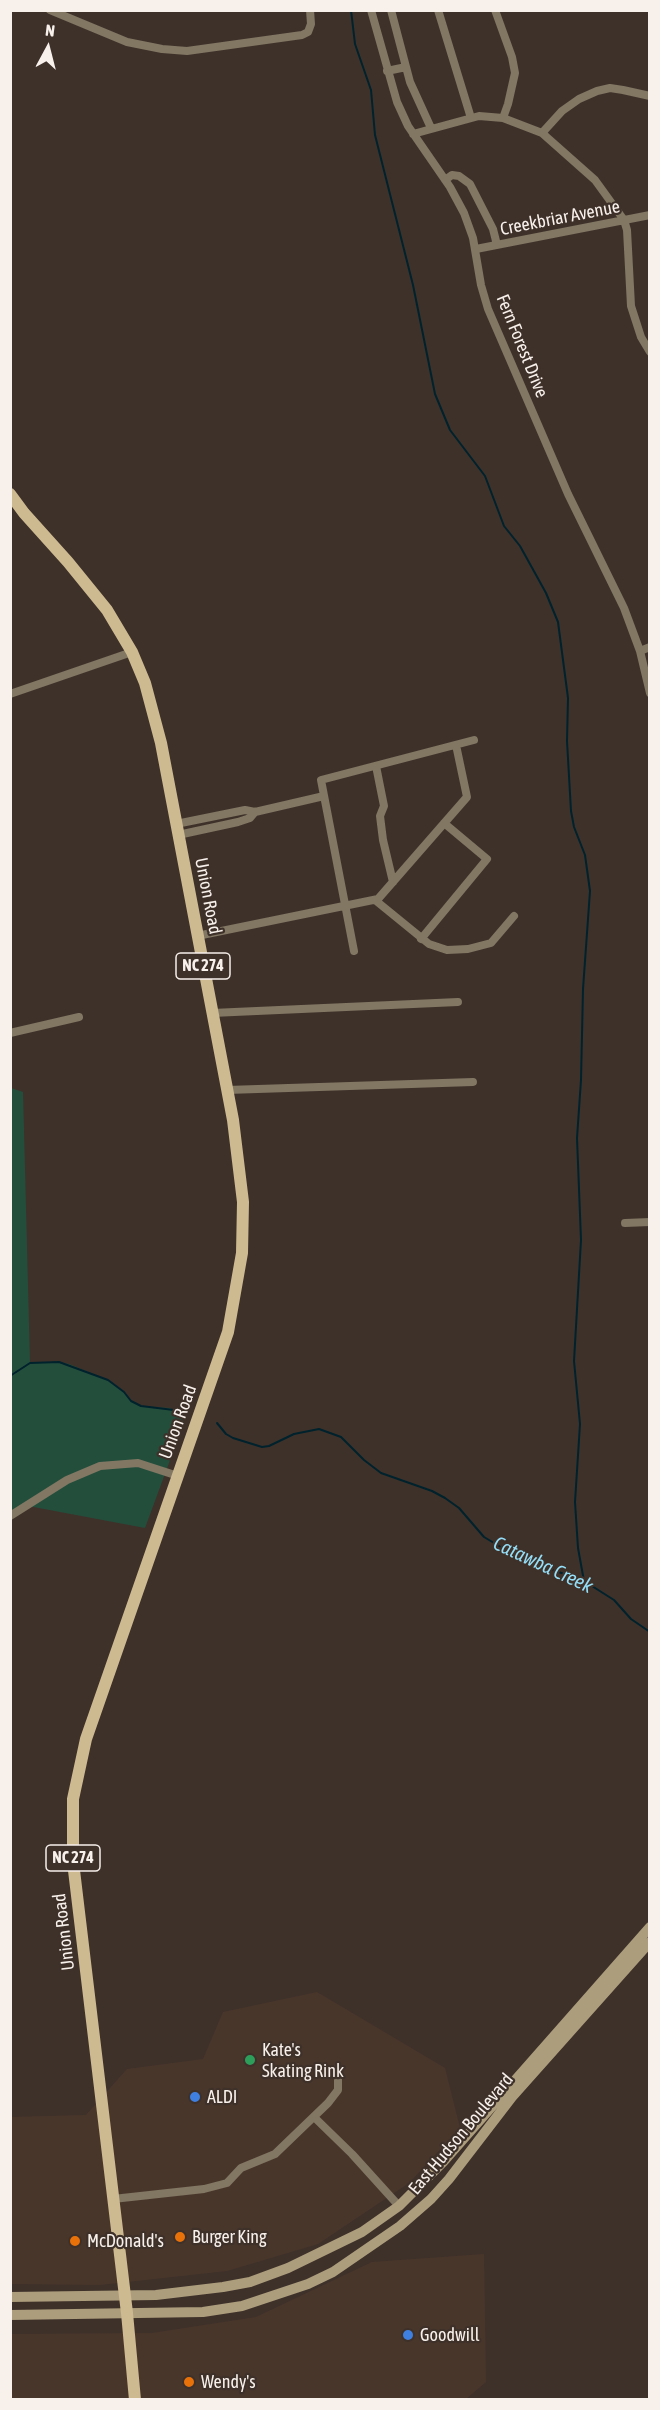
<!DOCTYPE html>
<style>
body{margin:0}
#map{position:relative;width:660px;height:2410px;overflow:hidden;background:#3e312a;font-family:"Asap Condensed",sans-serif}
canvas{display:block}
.frame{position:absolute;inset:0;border:12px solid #f8f0eb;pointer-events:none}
.north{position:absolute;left:18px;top:18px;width:60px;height:60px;-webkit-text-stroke:4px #3e312a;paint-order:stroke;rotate:7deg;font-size:16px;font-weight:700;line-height:24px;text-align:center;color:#f8f0eb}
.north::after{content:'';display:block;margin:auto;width:21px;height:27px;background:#f8f0eb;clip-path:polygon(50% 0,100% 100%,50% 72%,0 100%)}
</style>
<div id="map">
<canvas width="660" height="2410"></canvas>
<div class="frame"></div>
<div class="north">N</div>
</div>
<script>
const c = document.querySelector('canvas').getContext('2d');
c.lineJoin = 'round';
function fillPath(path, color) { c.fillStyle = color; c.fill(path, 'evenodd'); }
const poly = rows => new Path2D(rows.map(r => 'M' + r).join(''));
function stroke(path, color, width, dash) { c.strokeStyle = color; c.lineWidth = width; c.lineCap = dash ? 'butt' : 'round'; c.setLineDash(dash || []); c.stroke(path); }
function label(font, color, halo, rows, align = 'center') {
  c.font = font + ' "Asap Condensed",sans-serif'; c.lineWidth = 4.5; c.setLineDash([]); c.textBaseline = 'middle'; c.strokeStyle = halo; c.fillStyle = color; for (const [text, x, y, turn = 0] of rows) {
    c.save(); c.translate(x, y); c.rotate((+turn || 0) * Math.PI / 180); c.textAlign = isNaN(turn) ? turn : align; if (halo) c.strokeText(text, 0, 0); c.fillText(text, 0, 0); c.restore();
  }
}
const built = poly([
 [317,1992,445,2068,460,2128,409,2183,318,2244,227,2271,100,2285,11,2284,10,2117,86,2115,127,2069,203,2059,223,2012],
 [484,2254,486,2382,466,2399,11,2399,10,2334,152,2333,256,2317,372,2262]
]);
const green = poly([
 [11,1088,23,1092,30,1363,59,1362,69,1364,108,1380,124,1392,131,1401,141,1406,170,1408,184,1422,145,1528,23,1505,11,1513]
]);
const stream = poly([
 [351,10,355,44,371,90,375,135,413,285,435,394,450,430,485,476,504,526,520,546,546,593,558,622,568,698,567,741,571,811,574,827,585,855,590,891,583,989,581,1080,577,1138,581,1240,574,1361,580,1424,575,1502,578,1548,584,1581],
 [10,1376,30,1363,59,1362,108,1380,124,1392,131,1401,141,1406,182,1411],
 [217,1423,226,1434,233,1438,262,1447,269,1446,294,1434,319,1429,341,1437,364,1460,381,1473,432,1491,445,1498,459,1508,484,1537,519,1558,584,1581,614,1600,631,1619,650,1632]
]);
const minor = poly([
 [50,10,127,42,162,49,187,51,302,35,308,32,311,24,310,10],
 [371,10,397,102,408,126,450,187,464,213,473,238,481,285,488,309,568,494,624,608,640,651,650,693],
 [391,10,410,82,431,128],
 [438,10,471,118],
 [495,10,512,57,515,73,508,104,503,118],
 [387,71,406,67],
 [542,133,562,111,579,99,597,91,610,88,623,90,650,96],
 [413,134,479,116,503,118,542,133,595,180,624,220,627,230,631,306,641,337,650,352],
 [445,180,452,175,459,176,470,184,493,229,497,245],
 [476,249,650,215],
 [640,651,650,647],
 [10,694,132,652],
 [376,766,384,806,380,816,383,840,393,882],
 [176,824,245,810,255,812,324,796],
 [178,835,238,822,250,818,255,812],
 [375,900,429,944,447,950,468,949,491,943,514,916],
 [197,936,378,899,467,797,456,745],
 [421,939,487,859,444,823],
 [354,951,321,780,474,740],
 [212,1013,458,1002],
 [10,1033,79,1017],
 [227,1090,473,1082],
 [625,1223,650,1222],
 [10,1516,67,1480,100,1466,138,1463,178,1476],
 [314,2117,352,2154,399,2206],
 [113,2199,204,2189,227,2183,241,2168,275,2154,328,2103,338,2090,338,2068]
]);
const secondary = poly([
 [10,2297,156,2295,223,2287,250,2282,288,2268,362,2232,399,2206,444,2161,650,1927],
 [10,2315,203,2312,242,2306,308,2284,333,2272,400,2226,431,2199,449,2179,512,2097,650,1942]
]);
const primary = poly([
 [10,494,24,513,68,562,107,610,132,652,145,683,161,743,233,1120,243,1202,242,1253,228,1332,86,1739,73,1799,73,1862,127,2313,135,2400]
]);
const markers = [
 [250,2060,6,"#2e9e5b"],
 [195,2097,6,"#3f7fe0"],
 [180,2237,6,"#e8710a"],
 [75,2241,6,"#e8710a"],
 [408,2335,6,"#3f7fe0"],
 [189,2382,6,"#e8710a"]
];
const shields = [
 [203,966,54],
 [73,1858,54]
];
const shieldNames = [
 ["NC 274",203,966],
 ["NC 274",73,1858]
];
const streetNames = [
 ["Creekbriar Avenue",560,218,-11],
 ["Fern Forest Drive",522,346,68],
 ["Union Road",208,896,79],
 ["Union Road",178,1422,-70],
 ["Union Road",64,1932,-97],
 ["East Hudson Boulevard",461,2134,-50]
];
const poiNames = [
 ["Kate's",262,2050],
 ["Skating Rink",262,2071],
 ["ALDI",207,2097],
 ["Burger King",192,2237],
 ["McDonald's",87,2241],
 ["Goodwill",420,2335],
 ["Wendy's",201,2382]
];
const waterNames = [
 ["Catawba Creek",543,1565,25]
];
fillPath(built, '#49362b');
fillPath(green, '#244e3c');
stroke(stream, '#00222c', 2);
stroke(minor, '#817763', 8);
stroke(secondary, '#ac9d7c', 10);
stroke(primary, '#ceba90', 12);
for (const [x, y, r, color] of markers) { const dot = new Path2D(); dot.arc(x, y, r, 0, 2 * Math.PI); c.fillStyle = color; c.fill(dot); stroke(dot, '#3e312a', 2); }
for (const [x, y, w] of shields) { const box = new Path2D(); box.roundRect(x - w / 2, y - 13, w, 26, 4.5); c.fillStyle = '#3e312a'; c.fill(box); stroke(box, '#f8f0eb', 1.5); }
label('bold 16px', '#f8f0eb', null, shieldNames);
label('18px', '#f8f0eb', '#3e312a', streetNames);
label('18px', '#f8f0eb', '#3e312a', poiNames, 'left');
label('italic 20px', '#94def7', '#3e312a', waterNames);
</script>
